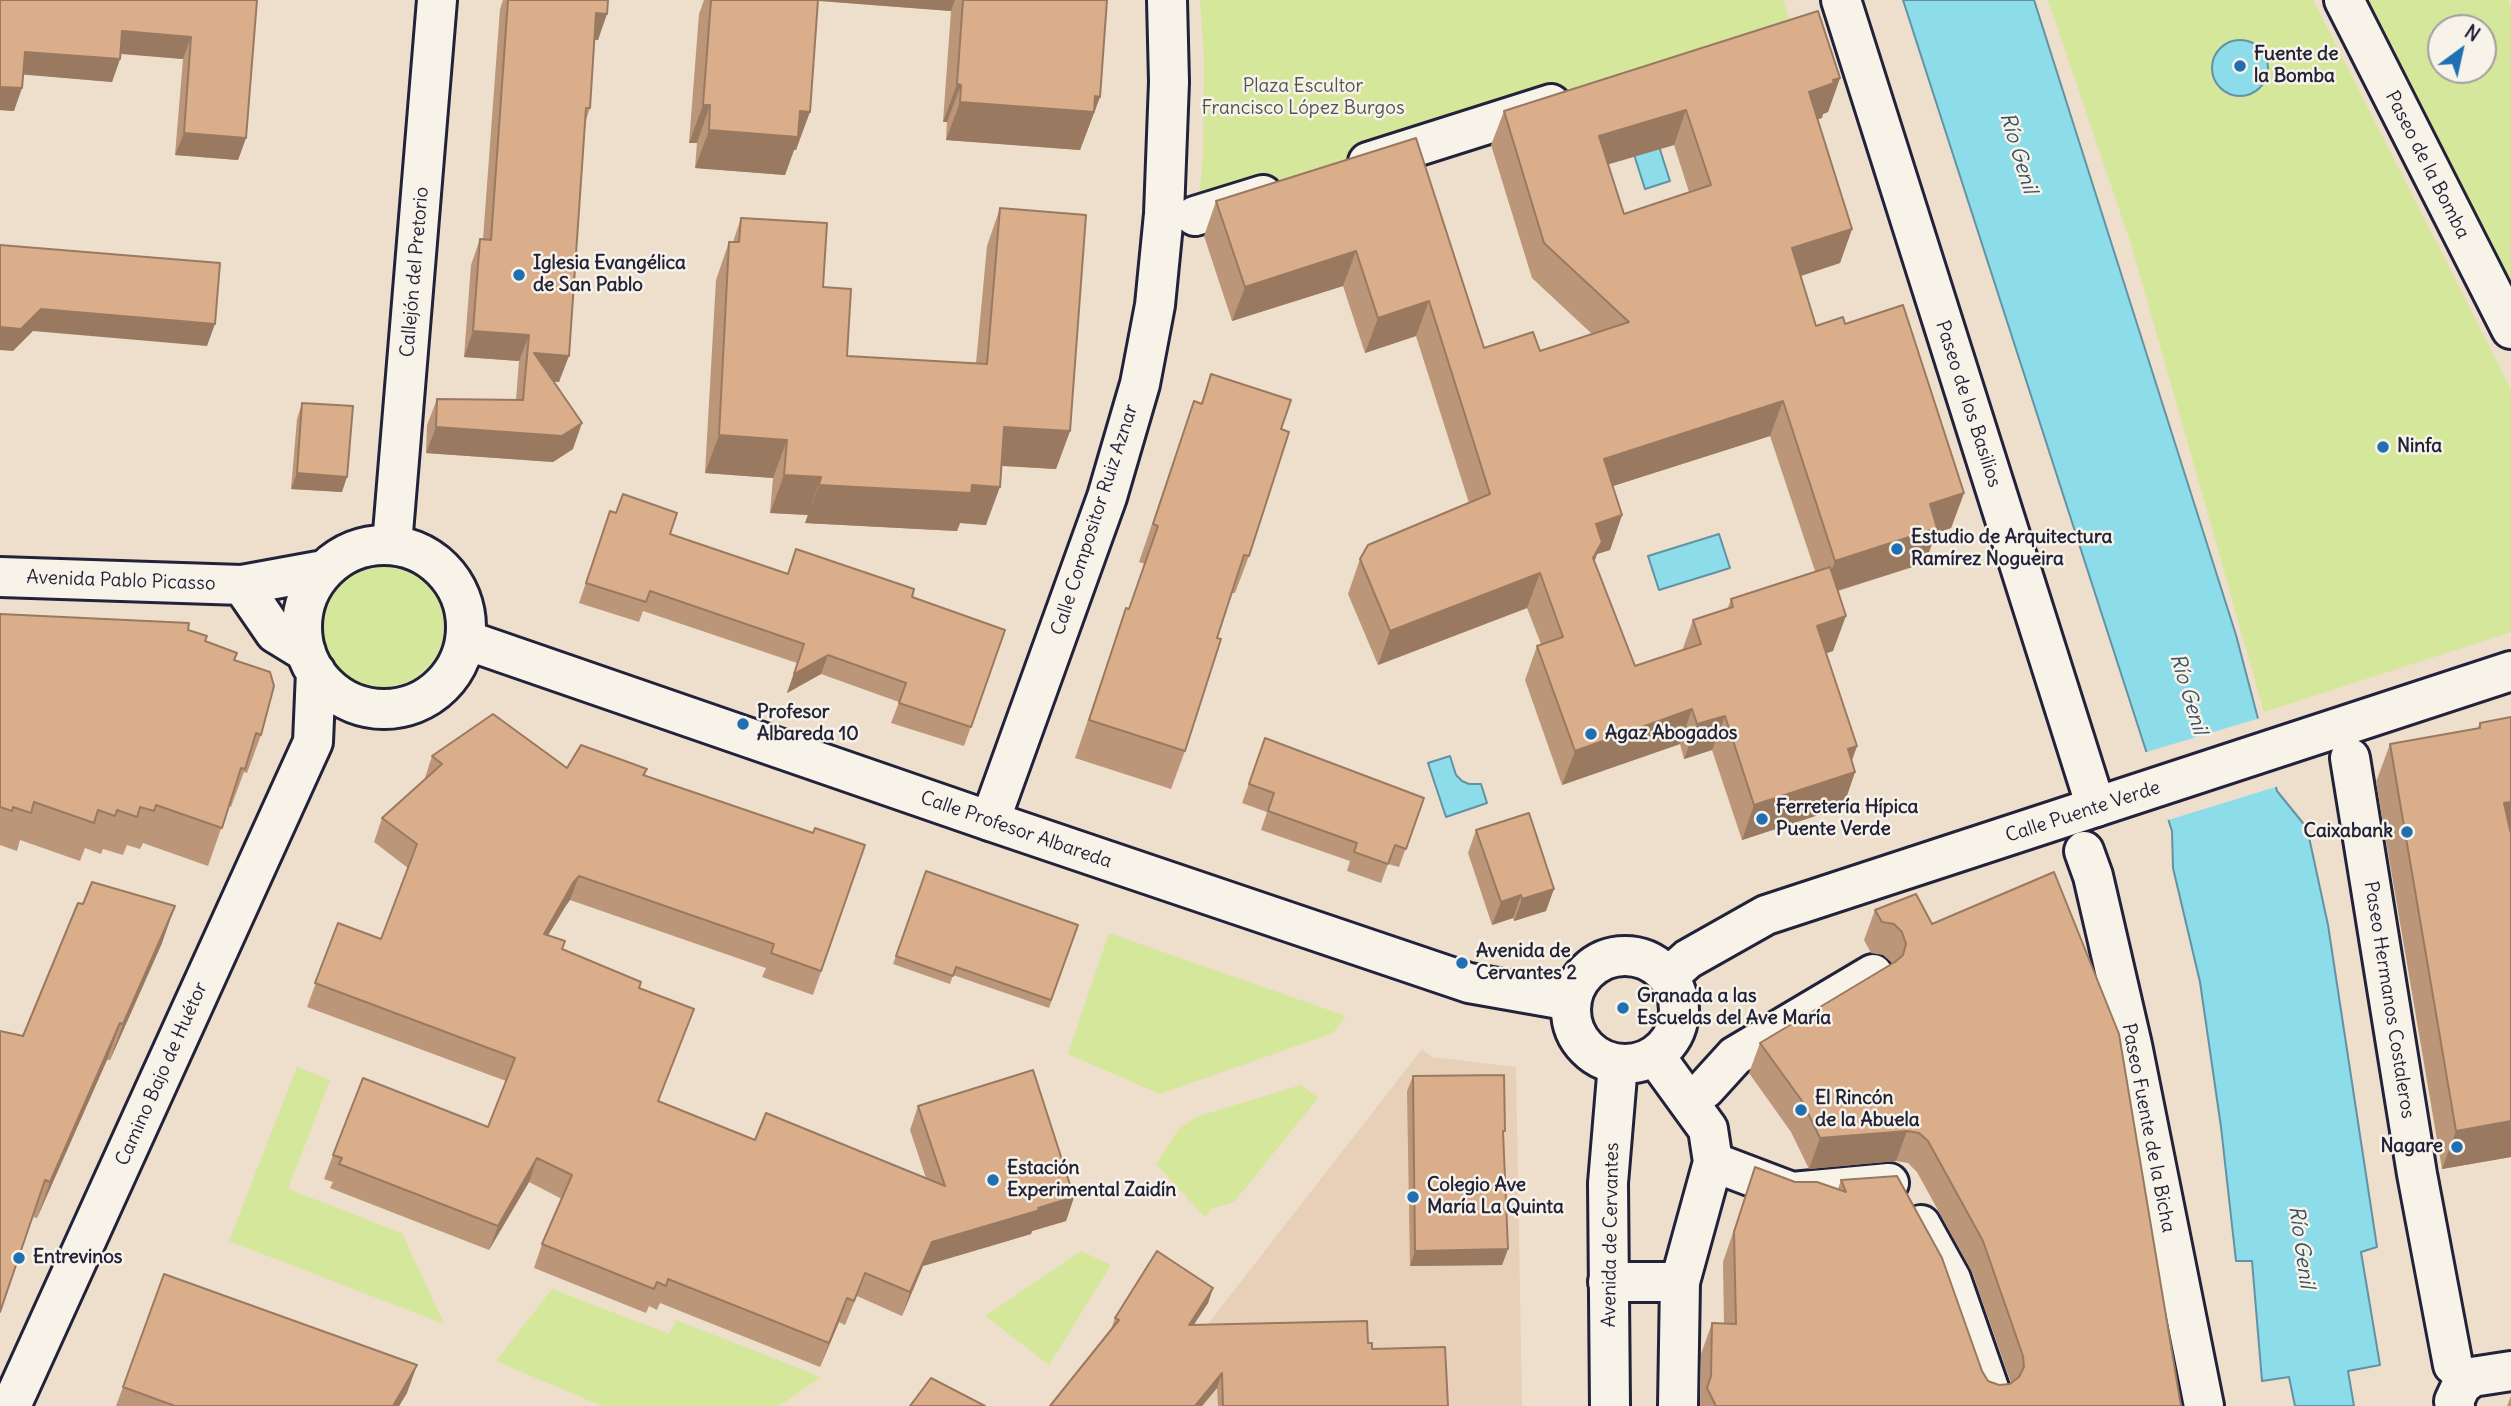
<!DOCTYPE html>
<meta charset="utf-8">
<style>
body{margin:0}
#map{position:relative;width:2511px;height:1406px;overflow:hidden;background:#eedecc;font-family:Delius,sans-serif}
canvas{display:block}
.north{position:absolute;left:2427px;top:14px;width:70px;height:70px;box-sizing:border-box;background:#f7f3e8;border:2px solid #a29fa3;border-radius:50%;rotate:33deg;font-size:19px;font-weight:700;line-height:28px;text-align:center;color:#22223b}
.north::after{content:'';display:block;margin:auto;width:24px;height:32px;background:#1f6fb2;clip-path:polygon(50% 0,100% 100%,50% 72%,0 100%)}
</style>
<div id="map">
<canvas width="2511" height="1406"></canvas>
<div class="north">N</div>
</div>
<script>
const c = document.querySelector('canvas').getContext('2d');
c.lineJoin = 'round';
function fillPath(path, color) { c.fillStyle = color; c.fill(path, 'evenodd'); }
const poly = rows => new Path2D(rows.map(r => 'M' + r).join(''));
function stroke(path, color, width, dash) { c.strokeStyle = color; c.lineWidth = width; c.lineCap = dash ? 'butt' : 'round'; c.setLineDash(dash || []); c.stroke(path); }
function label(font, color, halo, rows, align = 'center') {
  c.font = font + ' Delius,sans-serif'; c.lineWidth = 5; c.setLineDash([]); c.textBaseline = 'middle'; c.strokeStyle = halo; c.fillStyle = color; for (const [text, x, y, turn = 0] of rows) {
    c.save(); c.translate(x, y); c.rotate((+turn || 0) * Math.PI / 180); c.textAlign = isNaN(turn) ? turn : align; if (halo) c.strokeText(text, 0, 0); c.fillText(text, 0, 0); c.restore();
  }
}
const built = poly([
 [1422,1049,1432,1057,1516,1067,1522,1406,1144,1406]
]);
const green = poly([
 [1200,0,1783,0,1796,40,1196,235,1203,155,1204,58],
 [2048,0,2313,0,2511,389,2511,632,2264,712,2132,247],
 [2368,0,2508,0,2511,5,2511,282],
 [2441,28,2483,28,2483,70,2441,70],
 '322 626a61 61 0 1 1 122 0a61 61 0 1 1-122 0Z',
 [1109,933,1346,1016,1333,1033,1160,1094,1068,1054],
 [297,1067,330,1080,288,1189,402,1233,444,1324,229,1241],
 [1301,1085,1318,1098,1234,1202,1211,1209,1205,1217,1156,1164,1178,1130,1196,1117],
 [1081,1251,1111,1265,1049,1365,985,1316],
 [552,1289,669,1334,676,1320,821,1377,779,1406,602,1406,496,1361]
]);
const water = poly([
 [1903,0,2034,0,2236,635,2277,791,2307,828,2328,925,2377,1247,2361,1252,2380,1365,2348,1371,2354,1406,2295,1406,2289,1377,2262,1381,2252,1261,2236,1261,2221,1127,2200,982,2173,868,2172,831,1903,0],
 '2212 68a28 28 0 1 1 56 0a28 28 0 1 1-56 0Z',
 [1656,137,1670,181,1645,189,1631,145,1656,137],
 [1719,534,1730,568,1659,590,1648,556,1719,534],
 [1450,756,1456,775,1462,781,1469,784,1481,784,1487,803,1446,817,1428,763,1450,756]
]);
const pier = poly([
 [2260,718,2279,786,2165,821,2143,753]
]);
const street = poly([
 [2344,0,2511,329],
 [1368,162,1551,104],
 [1195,216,1263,195],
 [392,545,437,0],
 [2350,758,2417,1174,2453,1365],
 [990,821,1107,497,1140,384,1155,305,1164,214,1169,82,1167,0],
 [2084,851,2093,876,2132,1045,2204,1406],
 [1655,1056,1708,1129,1713,1162,1680,1282,1678,1406],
 [1705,1089,1735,1056,1873,974],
 [1713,1162,1792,1192,1889,1183],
 [1921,1225,1951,1279,1991,1394],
 [1608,1282,1680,1282],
 [2455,1406,2454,1401,2461,1386,2472,1377,2511,1371]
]);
const secondary = poly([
 [1841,0,2096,807],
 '302 627a82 82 0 1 1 164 0a82 82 0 1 1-164 0Z',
 [0,577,242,585,324,570],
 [242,585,275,633,306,652],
 [466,640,990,821,1469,983,1571,1001],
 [11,1406,313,742,316,672]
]);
const primary = poly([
 '1571 1010a54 54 0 1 1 108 0a54 54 0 1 1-108 0Z',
 [1668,977,1688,959,1766,915,2511,671],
 [1610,1406,1608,1183,1618,1064]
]);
const wall = poly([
 [0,0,257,0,246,138,238,160,175,155,183,59,120,54,120,59,112,82,23,74,14,111,0,110],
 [503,0,608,0,598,40,594,40,590,108,586,120,559,382,553,381,573,449,553,462,426,453,427,425,437,399,516,400,519,361,464,357,471,265,480,239,483,239,500,9],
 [704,0,1107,0,1100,97,1080,150,946,140,947,122,943,122,951,11,818,1,796,150,794,150,785,175,695,168,697,143,689,143,699,14],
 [1840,78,1828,112,1823,114,1822,118,1817,119,1852,229,1840,263,1801,276,1816,326,1845,324,1964,493,1951,528,1936,533,1925,563,1838,591,1833,651,1826,653,1857,746,1852,761,1855,772,1843,807,1742,840,1712,750,1684,759,1680,744,1562,785,1525,680,1537,646,1541,644,1527,608,1378,665,1348,594,1360,559,1469,503,1416,336,1365,353,1343,286,1232,321,1204,236,1216,201,1416,138,1484,348,1540,351,1592,334,1532,278,1491,145,1504,111],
 [1674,145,1689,192,1624,214,1608,164],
 [1770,436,1815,571,1731,599,1727,610,1693,620,1682,651,1635,666,1594,562,1597,554,1610,550,1622,515,1613,486],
 [1000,208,1070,431,1056,469,1001,466,986,525,960,523,957,531,805,523,808,515,770,513,773,478,705,473,716,280,729,242,733,242,741,218,823,287,847,356,976,363,987,246],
 [1211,374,1281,429,1249,556,1235,593,1232,593,1217,638,1185,751,1171,789,1075,758,1113,646,1126,608,1129,609,1145,564,1139,562,1181,439,1194,401,1201,403],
 [302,403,342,492,291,489,297,419],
 [610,511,670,534,787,574,912,597,1005,630,964,746,891,723,899,702,821,674,787,693,797,663,643,611,639,622,579,603],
 [0,614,188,630,234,660,261,735,247,773,244,772,231,807,229,806,208,866,143,843,140,849,127,845,123,855,103,849,101,854,85,848,80,861,20,840,17,851,0,845],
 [2480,723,2511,1157,2442,1169,2376,782,2390,744,2477,729],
 [1265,738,1424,798,1399,867,1388,864,1381,883,1347,871,1350,861,1261,830,1267,812,1242,803],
 [432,756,567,768,647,769,645,775,813,833,865,845,813,995,762,977,766,968,570,900,565,907,548,935,562,949,639,988,694,1009,658,1101,755,1140,926,1178,910,1130,918,1106,1074,1197,1066,1221,1032,1231,1031,1234,923,1266,902,1316,857,1296,845,1325,839,1322,820,1367,660,1303,657,1310,649,1306,646,1313,534,1268,542,1244,562,1199,529,1182,489,1250,330,1188,333,1182,324,1179,333,1155,488,1127,506,1081,307,1007,338,923,381,939,408,868,374,842,382,818,424,781],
 [1476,830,1546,911,1514,921,1513,918,1492,925,1468,853],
 [926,871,1078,925,1049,1008,953,975,950,984,893,964],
 [1916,894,2181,1406,1700,1406,1701,1354,1712,1323,1724,1324,1723,1262,1755,1167,1795,1182,1838,1189,1841,1180,1988,1381,1999,1385,2011,1383,1972,1272,1917,1172,1908,1163,1896,1161,1809,1169,1791,1132,1749,1073,1760,1043,1892,964,1891,962,1883,955,1871,953,1864,940,1875,910],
 [162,943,110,1060,107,1060,37,1218,33,1217,23,1036],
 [1413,1076,1503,1136,1508,1249,1502,1265,1410,1266,1407,1091],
 [164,1274,407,1393,399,1406,116,1406],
 [1213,1288,1208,1303,1193,1325,1368,1343,1372,1349,1448,1406,1218,1406,1217,1388,1202,1406,1050,1406,1110,1332,1115,1318],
 [2511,1396,2511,1406,2507,1406]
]);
const shadedWall = poly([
 [808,0,955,0,951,11],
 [596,13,607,14,598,40,586,39],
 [122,31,191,37,183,59,114,53],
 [25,52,120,59,112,82,17,74],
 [1840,78,1828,112,1823,114,1822,118,1796,127,1809,92],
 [957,84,961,85,947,122,943,122],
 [0,87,22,88,14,111,0,110],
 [1095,96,1100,97,1080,150,946,140,960,102],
 [703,105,710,105,697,143,689,143],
 [1686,110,1674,145,1586,171,1599,136],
 [800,111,810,112,796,150,794,150,785,175,695,168,709,130],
 [184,133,246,138,238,160,175,155],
 [1852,229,1840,263,1779,283,1792,248],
 [1356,251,1343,286,1232,321,1245,287],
 [1429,301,1416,336,1365,353,1378,318],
 [41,309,215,324,207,346,33,331,13,351,0,350,0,327],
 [473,331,529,335,519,361,464,357],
 [534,353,569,356,559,382,524,379],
 [1783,401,1770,436,1591,493,1604,459],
 [582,423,573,449,553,462,426,453,436,427],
 [1004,427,1070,431,1056,469,990,465],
 [719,435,787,440,773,478,705,473],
 [297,473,347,477,342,492,291,489],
 [784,475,821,477,808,515,770,513],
 [819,485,972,485,1000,487,986,525,960,523,957,531,805,523],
 [1964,493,1951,528,1936,533,1925,563,1823,595,1835,561,1930,504],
 [1622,515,1610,550,1597,554,1589,577,1596,524],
 [1540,573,1527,608,1378,665,1390,631],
 [1846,616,1833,651,1804,661,1817,626],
 [828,655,821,674,787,693,794,674],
 [1692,709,1680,744,1562,785,1575,751],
 [1725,716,1712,750,1684,759,1697,724],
 [1857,746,1846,775,1855,772,1843,807,1742,840,1754,805,1848,749],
 [2511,802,2511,837,2504,803],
 [579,876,570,900,565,907,535,957,544,934,573,883],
 [1554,889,1546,911,1514,921,1522,899],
 [1521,895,1513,918,1492,925,1501,902],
 [175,906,162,943,110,1060,123,1024],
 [120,1023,107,1060,37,1218,50,1182],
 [2511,1121,2511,1157,2442,1169,2456,1131],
 [1907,1131,1896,1161,1809,1169,1820,1138],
 [537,1158,529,1182,489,1250,498,1226],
 [1074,1197,1066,1221,1032,1231,1031,1234,923,1266,902,1316,910,1292,932,1242],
 [1508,1249,1502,1265,1410,1266,1415,1251],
 [1213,1288,1208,1303,1184,1340,1189,1325],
 [847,1298,839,1322,820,1367,829,1343],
 [417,1365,407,1393,399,1406,393,1406],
 [1222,1373,1217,1388,1202,1406,1195,1406]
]);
const building = poly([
 [0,0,257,0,246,138,184,133,191,37,122,31,120,59,25,52,22,88,0,87,0,0],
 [508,0,608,0,607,14,596,13,590,108,586,108,569,356,534,353,582,423,562,436,436,427,437,399,523,400,529,335,473,331,480,239,491,240,508,0],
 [711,0,818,0,810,112,800,111,798,137,709,130,710,105,703,105,711,0],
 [963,0,1107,0,1100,97,1095,96,1094,112,960,102,961,85,957,84,963,0],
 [1818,11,1840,78,1833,80,1834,83,1809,92,1852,229,1792,248,1816,326,1843,317,1845,324,1903,305,1964,493,1930,504,1937,528,1835,561,1783,401,1604,459,1622,515,1596,524,1602,542,1593,558,1635,666,1701,644,1693,620,1733,607,1731,599,1830,567,1846,616,1817,626,1857,746,1848,749,1855,772,1754,805,1725,716,1697,724,1692,709,1575,751,1537,646,1563,637,1540,573,1390,631,1360,559,1368,545,1490,494,1429,301,1378,318,1356,251,1245,287,1216,201,1416,138,1484,348,1533,332,1540,351,1629,322,1544,243,1504,111,1818,11],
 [1686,110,1711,185,1624,214,1599,136,1686,110],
 [1000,208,1086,215,1070,431,1004,427,1000,487,972,485,971,493,819,485,821,477,784,475,787,440,719,435,729,242,739,242,741,218,827,223,823,287,851,289,847,356,987,364,1000,208],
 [0,245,220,263,215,324,41,309,21,329,0,327,0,245],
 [1211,374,1291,400,1281,429,1289,432,1249,556,1244,555,1217,638,1221,639,1185,751,1089,720,1126,608,1129,609,1158,526,1153,524,1194,401,1202,404,1211,374],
 [302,403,353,406,347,477,297,473,302,403],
 [623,494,677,513,670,534,788,574,796,549,914,589,912,597,1005,630,971,727,899,703,906,683,828,655,794,674,804,644,650,591,646,602,586,583,610,511,616,513,623,494],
 [0,614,189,623,188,630,207,636,205,641,237,653,234,660,270,672,274,686,261,735,256,733,245,769,241,768,222,828,156,805,154,811,140,807,137,817,117,810,115,816,98,810,94,823,34,802,31,813,13,807,12,811,0,807,0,614],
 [493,714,567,768,581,745,647,769,643,775,813,833,815,828,865,845,821,971,771,953,774,944,579,876,573,883,544,934,565,941,562,949,641,982,639,988,694,1009,658,1101,755,1140,766,1113,945,1186,918,1106,1033,1070,1074,1197,1038,1208,1040,1210,932,1242,910,1292,865,1273,854,1301,847,1298,829,1343,668,1279,666,1286,657,1282,654,1289,542,1244,572,1175,537,1158,498,1226,339,1164,342,1158,333,1155,363,1078,488,1127,515,1058,315,983,338,923,381,939,417,844,382,818,442,764,432,756,493,714],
 [2511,717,2511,802,2504,803,2511,834,2511,1121,2456,1131,2390,744,2480,728,2480,723,2511,717],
 [1265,738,1424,798,1406,849,1395,845,1388,864,1354,852,1357,843,1268,811,1274,793,1249,784,1265,738],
 [1529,813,1554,889,1522,899,1521,895,1501,902,1476,830,1529,813],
 [926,871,1078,925,1051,1000,956,967,953,976,896,956,926,871],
 [2054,872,2119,1034,2181,1406,1716,1406,1707,1388,1711,1376,1712,1323,1736,1324,1734,1232,1755,1167,1795,1182,1817,1182,1846,1192,1841,1180,1897,1176,1942,1258,1982,1371,1988,1381,1999,1385,2010,1384,2019,1377,2024,1367,2023,1356,1983,1241,1928,1141,1919,1133,1907,1131,1820,1138,1802,1101,1760,1043,1895,962,1903,955,1906,944,1902,932,1894,924,1882,922,1875,910,1916,894,1932,924,2054,872],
 [92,882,175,906,123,1024,120,1023,50,1182,45,1180,0,1312,0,1031,23,1036,78,903,83,904,92,882],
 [1504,1075,1505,1131,1503,1131,1508,1249,1415,1251,1413,1076,1504,1075],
 [1157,1251,1213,1288,1189,1325,1367,1321,1368,1343,1372,1343,1372,1349,1445,1347,1448,1406,1223,1406,1222,1373,1195,1406,1050,1406,1119,1320,1115,1318,1157,1251],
 [164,1274,417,1365,393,1406,175,1406,123,1387,164,1274],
 [931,1378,985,1406,910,1406,931,1378]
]);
const markers = [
 [2240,66,7,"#1f6fb2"],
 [519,275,7,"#1f6fb2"],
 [2383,447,7,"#1f6fb2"],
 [1897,549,7,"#1f6fb2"],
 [743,724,7,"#1f6fb2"],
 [1591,734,7,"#1f6fb2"],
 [1762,819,7,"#1f6fb2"],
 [2407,832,7,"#1f6fb2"],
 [1462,963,7,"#1f6fb2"],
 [1623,1008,7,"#1f6fb2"],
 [1801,1110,7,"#1f6fb2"],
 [2457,1147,7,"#1f6fb2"],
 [993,1180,7,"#1f6fb2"],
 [1413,1197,7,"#1f6fb2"],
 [19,1258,7,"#1f6fb2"]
];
const poiNames = [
 ["Fuente de",2254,55],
 ["la Bomba",2254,77],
 ["Iglesia Evangélica",533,264],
 ["de San Pablo",533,286],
 ["Ninfa",2397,447],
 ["Estudio de Arquitectura",1911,538],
 ["Ramírez Nogueira",1911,560],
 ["Profesor",757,713],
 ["Albareda 10",757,735],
 ["Agaz Abogados",1605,734],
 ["Ferretería Hípica",1776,808],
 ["Puente Verde",1776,830],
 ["Caixabank",2393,832,"right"],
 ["Avenida de",1476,952],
 ["Cervantes 2",1476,974],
 ["Granada a las",1637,997],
 ["Escuelas del Ave María",1637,1019],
 ["El Rincón",1815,1099],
 ["de la Abuela",1815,1121],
 ["Nagare",2443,1147,"right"],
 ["Estación",1007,1169],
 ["Experimental Zaidín",1007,1191],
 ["Colegio Ave",1427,1186],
 ["María La Quinta",1427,1208],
 ["Entrevinos",33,1258]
];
const parkNames = [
 ["Plaza Escultor",1303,87],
 ["Francisco López Burgos",1303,109]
];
const streetNames = [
 ["Paseo de la Bomba",2427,165,63],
 ["Callejón del Pretorio",415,272,-85],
 ["Paseo de los Basilios",1968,404,72],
 ["Calle Compositor Ruiz Aznar",1095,520,-72],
 ["Avenida Pablo Picasso",121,581,2],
 ["Calle Puente Verde",2083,812,-18],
 ["Calle Profesor Albareda",1016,830,19],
 ["Paseo Hermanos Costaleros",2389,1000,81],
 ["Camino Bajo de Huétor",162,1074,-66],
 ["Paseo Fuente de la Bicha",2148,1128,79],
 ["Avenida de Cervantes",1611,1235,-89]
];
const waterNames = [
 ["Río Genil",2018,153,73],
 ["Río Genil",2188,694,73],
 ["Río Genil",2301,1247,82]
];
fillPath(built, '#e8d0b8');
fillPath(green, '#d5e79b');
fillPath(water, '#8cdce9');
stroke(water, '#6292a3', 2);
fillPath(pier, '#eedecc');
stroke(street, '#22223b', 44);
stroke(secondary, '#22223b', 44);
stroke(primary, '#22223b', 44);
stroke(street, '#f7f3e8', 38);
stroke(secondary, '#f7f3e8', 38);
stroke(primary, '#f7f3e8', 38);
fillPath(wall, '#bb9678');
fillPath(shadedWall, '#997a61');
fillPath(building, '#daae8b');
stroke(building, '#997a61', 2);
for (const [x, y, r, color] of markers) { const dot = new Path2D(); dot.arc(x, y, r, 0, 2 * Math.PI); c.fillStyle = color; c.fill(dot); stroke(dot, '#f7f3e8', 2.5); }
label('bold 19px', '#22223b', '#f7f3e8', poiNames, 'left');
label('19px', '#4f5353', '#f7f3e8', parkNames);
label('19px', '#22223b', '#f7f3e8', streetNames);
label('italic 21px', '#3c5066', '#f7f3e8', waterNames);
</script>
